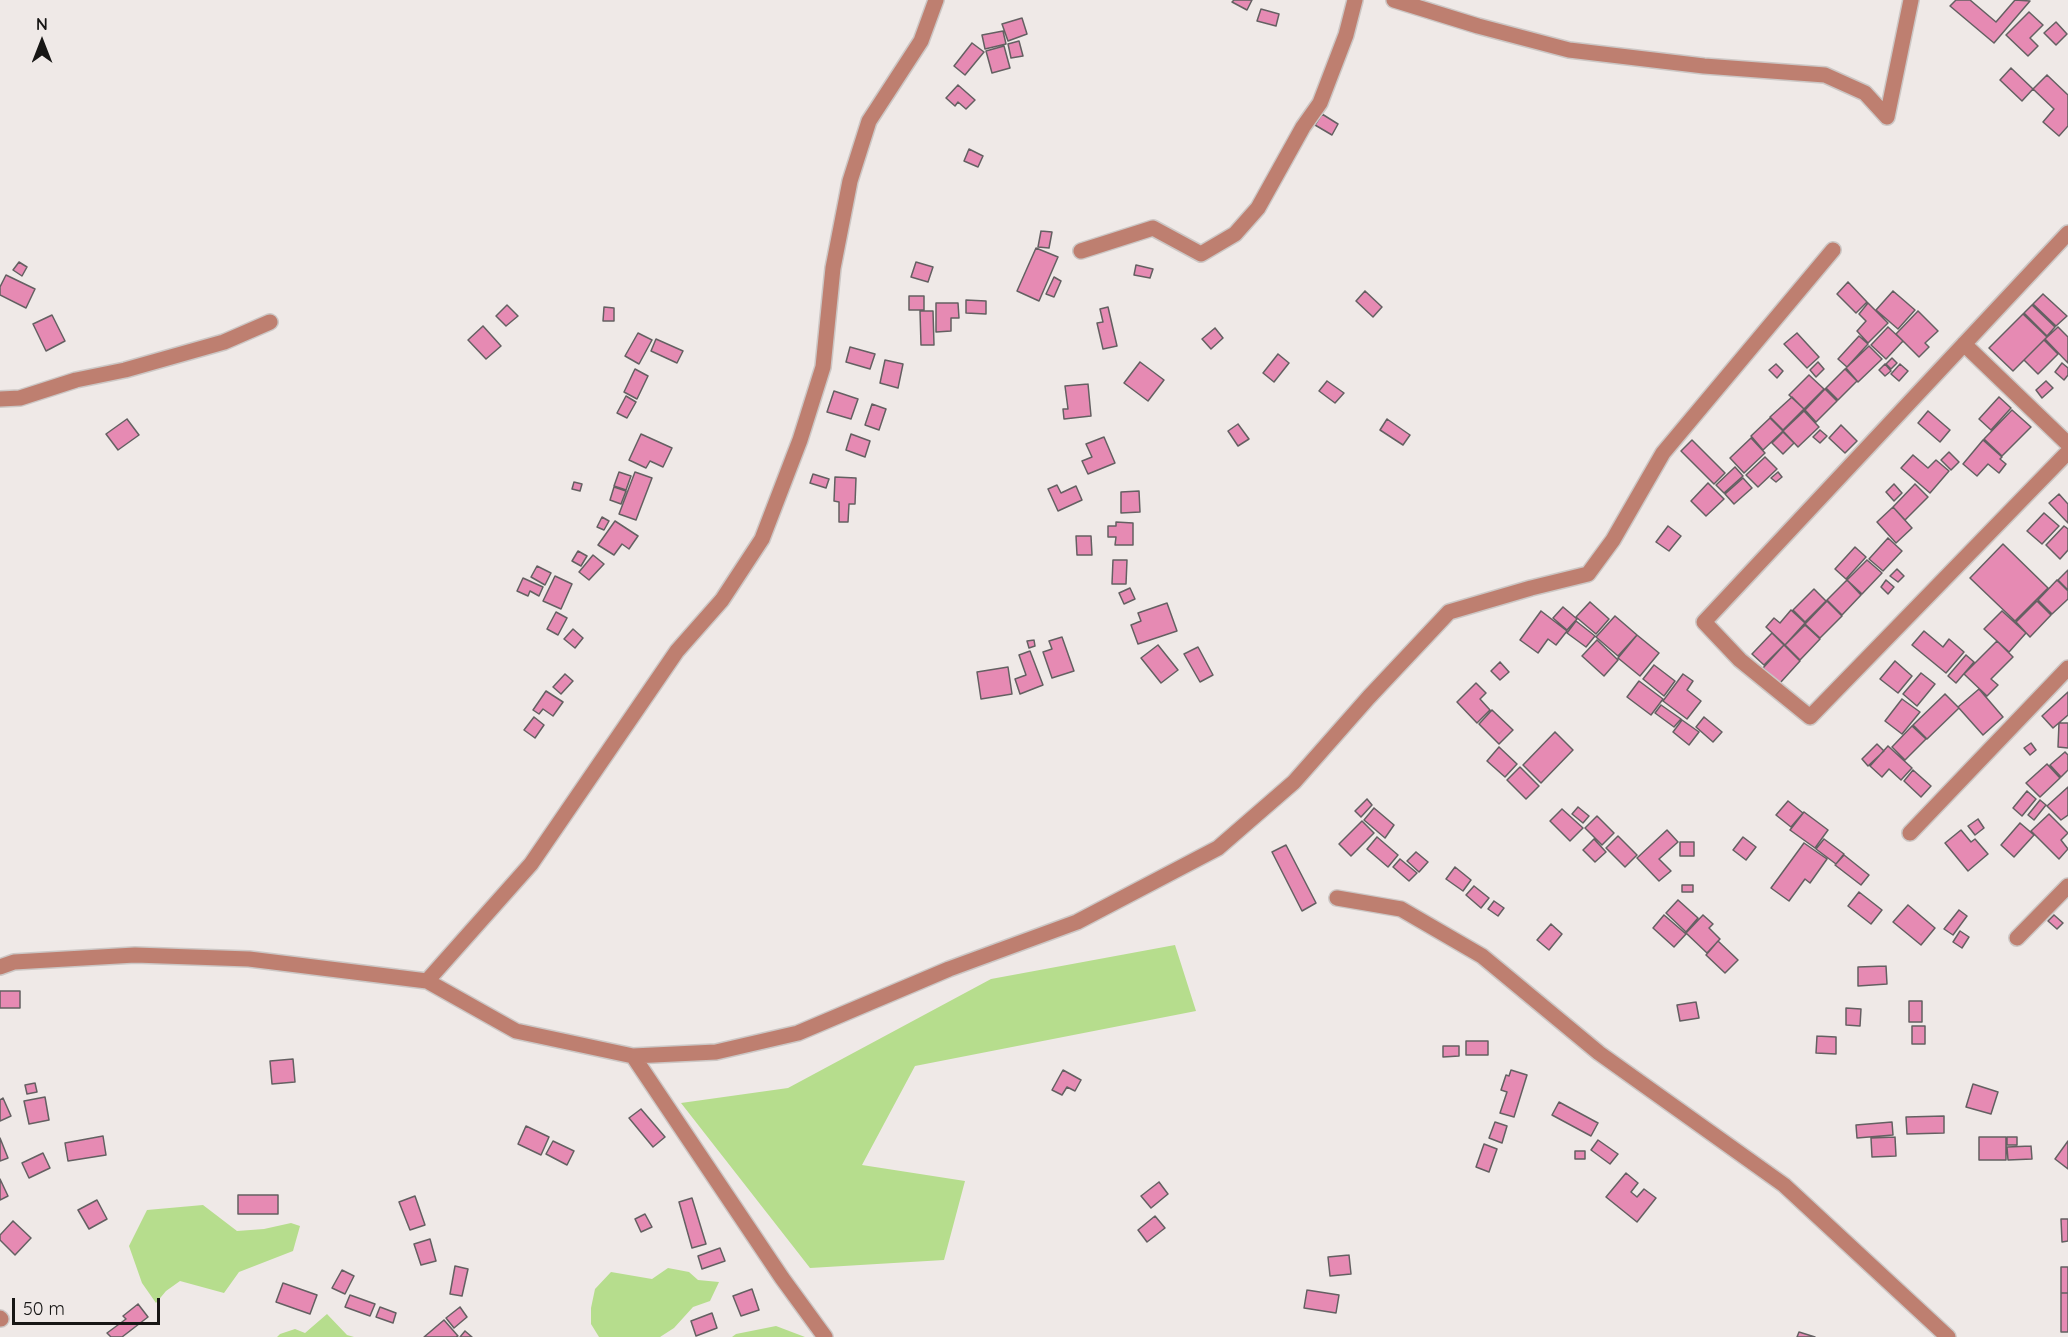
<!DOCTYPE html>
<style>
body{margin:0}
#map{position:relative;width:2068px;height:1337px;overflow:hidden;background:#efe9e7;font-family:Quicksand,sans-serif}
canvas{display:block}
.north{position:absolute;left:12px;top:12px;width:60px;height:60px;-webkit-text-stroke:4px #efe9e7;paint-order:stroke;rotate:0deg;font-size:16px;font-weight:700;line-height:24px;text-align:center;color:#171615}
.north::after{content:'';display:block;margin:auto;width:21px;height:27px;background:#171615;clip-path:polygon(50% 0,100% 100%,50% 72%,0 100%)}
.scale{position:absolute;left:12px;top:1298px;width:148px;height:27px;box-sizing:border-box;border:3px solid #171615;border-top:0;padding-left:8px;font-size:18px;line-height:21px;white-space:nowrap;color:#171615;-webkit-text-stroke:4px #efe9e7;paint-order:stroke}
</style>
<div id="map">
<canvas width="2068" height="1337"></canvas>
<div class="north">N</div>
<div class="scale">50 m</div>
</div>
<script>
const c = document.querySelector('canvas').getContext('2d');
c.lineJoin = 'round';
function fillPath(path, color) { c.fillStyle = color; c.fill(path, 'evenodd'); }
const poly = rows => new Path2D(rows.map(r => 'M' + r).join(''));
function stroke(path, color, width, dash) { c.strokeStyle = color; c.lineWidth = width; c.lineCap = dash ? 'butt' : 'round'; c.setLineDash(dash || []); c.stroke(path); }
const green = poly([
 [1175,945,1196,1011,915,1066,862,1165,965,1181,944,1260,810,1268,681,1103,788,1088,991,979],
 [203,1205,237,1231,264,1229,291,1223,300,1226,293,1251,239,1272,224,1293,180,1281,166,1291,156,1303,142,1283,129,1246,147,1210],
 [668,1268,689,1272,698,1280,719,1282,710,1301,693,1307,674,1328,660,1337,599,1337,591,1324,591,1308,595,1289,611,1272,652,1279],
 [327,1314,347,1335,354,1337,277,1337,280,1334,295,1329,305,1333],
 [776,1326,805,1337,732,1337,736,1334]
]);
const building = poly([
 [1234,0,1252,0,1247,10,1232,2,1234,0],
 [1956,0,1970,0,1996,22,2015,0,2030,1,1994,43,1950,6,1956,0],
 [1261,9,1279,14,1276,26,1257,21,1261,9],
 [2029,12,2043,25,2030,38,2038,46,2028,56,2006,35,2029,12],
 [1022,18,1027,34,1008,41,1002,24,1022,18],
 [2056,22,2067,34,2056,45,2044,33,2056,22],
 [1003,31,1006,44,985,49,982,35,1003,31],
 [1019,41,1023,56,1011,58,1008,44,1019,41],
 [972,43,984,52,965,75,954,66,972,43],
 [1004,46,1010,68,992,73,986,51,1004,46],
 [2011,68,2033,89,2022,101,2000,80,2011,68],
 [2047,75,2068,95,2068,126,2059,136,2043,122,2054,109,2033,89,2047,75],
 [958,85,975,100,966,109,958,102,955,106,946,98,958,85],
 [1322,114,1338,124,1332,135,1315,125,1322,114],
 [969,149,983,156,978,167,964,161,969,149],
 [1041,231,1052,232,1049,248,1038,247,1041,231],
 [1036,248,1058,257,1039,301,1017,291,1036,248],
 [19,262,27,267,22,276,13,270,19,262],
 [916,262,933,267,928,282,911,277,916,262],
 [1136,265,1153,269,1150,278,1134,275,1136,265],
 [6,275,35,289,26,308,0,295,0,287,6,275],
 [1054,277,1061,281,1054,297,1046,294,1054,277],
 [1848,282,1867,302,1856,313,1837,294,1848,282],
 [1365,291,1382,307,1373,317,1356,301,1365,291],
 [1893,291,1915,310,1898,329,1876,310,1893,291],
 [2043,294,2067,316,2056,326,2033,304,2043,294],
 [909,296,924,296,924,310,909,310,909,296],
 [966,300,986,301,986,314,966,313,966,300],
 [936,303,958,303,959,318,951,318,951,331,936,332,936,303],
 [1868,303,1888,323,1868,343,1857,331,1866,321,1859,314,1868,303],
 [507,305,518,316,506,326,496,316,507,305],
 [2032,305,2055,327,2047,336,2024,313,2032,305],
 [604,307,614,308,614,321,603,321,604,307],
 [1108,307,1117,346,1103,349,1097,323,1103,322,1100,309,1108,307],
 [920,311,933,311,934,345,921,345,920,311],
 [1918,311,1938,331,1925,343,1929,347,1919,357,1896,334,1918,311],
 [2023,314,2047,337,2013,371,1989,348,2023,314],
 [52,315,65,341,46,351,33,324,52,315],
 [483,326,501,346,486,359,468,340,483,326],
 [1888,327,1903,341,1886,359,1871,345,1888,327],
 [2058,327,2068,337,2068,363,2045,339,2058,327],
 [1215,328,1223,338,1211,349,1202,339,1215,328],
 [638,333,652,340,639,364,625,356,638,333],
 [1797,333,1819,357,1807,368,1784,344,1797,333],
 [1859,336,1868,344,1847,367,1838,359,1859,336],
 [656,339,683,351,677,363,651,351,656,339],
 [2044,340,2058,354,2038,374,2024,360,2044,340],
 [1869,346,1882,359,1858,382,1846,368,1869,346],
 [850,347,875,354,870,369,846,362,850,347],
 [1278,354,1289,363,1274,382,1263,373,1278,354],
 [1892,358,1897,363,1891,369,1886,364,1892,358],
 [885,360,903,364,898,388,880,383,885,360],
 [1140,362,1164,380,1148,401,1124,383,1140,362],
 [1818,362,1824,369,1816,377,1810,370,1818,362],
 [2062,363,2068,368,2068,375,2064,380,2055,372,2062,363],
 [1776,364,1783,371,1777,378,1769,370,1776,364],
 [1885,364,1891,371,1885,376,1879,370,1885,364],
 [1900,364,1908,371,1899,381,1891,374,1900,364],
 [635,369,648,376,637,399,624,392,635,369],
 [1845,369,1857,381,1838,400,1826,388,1845,369],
 [1809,375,1824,389,1804,409,1789,395,1809,375],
 [1327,381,1344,393,1335,403,1319,391,1327,381],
 [2046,381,2053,388,2042,398,2036,390,2046,381],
 [1088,384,1091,416,1064,419,1063,409,1068,409,1065,386,1088,384],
 [1825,389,1837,401,1816,422,1805,410,1825,389],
 [834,391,858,399,851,419,827,412,834,391],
 [626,396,636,402,627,418,617,413,626,396],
 [1792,397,1804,409,1783,430,1770,417,1792,397],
 [1999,397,2011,408,1991,430,1979,419,1999,397],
 [872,404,886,409,879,430,865,425,872,404],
 [2012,410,2031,427,2002,456,1984,439,2012,410],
 [1804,411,1819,427,1798,447,1783,431,1804,411],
 [1928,411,1950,430,1940,442,1918,423,1928,411],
 [1770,418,1783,431,1763,450,1751,436,1770,418],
 [127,419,139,435,118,450,106,434,127,419],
 [1387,419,1410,435,1403,445,1380,430,1387,419],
 [1238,424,1249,439,1238,446,1228,431,1238,424],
 [1841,425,1857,441,1845,453,1829,438,1841,425],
 [1820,430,1827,436,1820,443,1813,437,1820,430],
 [1783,432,1794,443,1783,454,1772,443,1783,432],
 [641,434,672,448,663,467,650,461,646,468,629,460,641,434],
 [851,434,870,441,865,457,846,450,851,434],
 [1104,437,1115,463,1088,474,1082,461,1092,457,1086,444,1104,437],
 [1751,438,1765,453,1744,473,1730,458,1751,438],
 [1692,440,1725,473,1714,484,1681,451,1692,440],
 [1983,440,2002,457,2000,459,2006,464,1999,473,1988,464,1977,476,1963,464,1983,440],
 [1949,452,1959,462,1951,470,1941,460,1949,452],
 [1913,455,1928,468,1936,460,1949,471,1930,493,1901,468,1913,455],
 [1765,457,1777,469,1758,487,1746,475,1765,457],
 [1735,467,1743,476,1724,493,1716,485,1735,467],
 [619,472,631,476,626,490,614,486,619,472],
 [635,472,652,478,636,520,619,514,635,472],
 [1778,472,1782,477,1776,482,1771,478,1778,472],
 [813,474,829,479,826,488,810,483,813,474],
 [835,477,856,478,855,504,849,504,848,522,839,522,839,502,834,501,835,477],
 [1743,478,1752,488,1734,504,1725,494,1743,478],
 [574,482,582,484,580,491,572,489,574,482],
 [1708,483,1724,499,1706,516,1691,501,1708,483],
 [1894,484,1902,493,1894,501,1886,492,1894,484],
 [1915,484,1928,497,1905,520,1893,507,1915,484],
 [1057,485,1061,493,1076,486,1082,500,1058,511,1048,489,1057,485],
 [614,487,626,491,621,504,610,500,614,487],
 [1139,491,1140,512,1121,513,1121,492,1139,491],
 [2059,494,2068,504,2068,523,2049,503,2059,494],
 [1893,507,1912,528,1896,543,1877,522,1893,507],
 [2044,513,2059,526,2042,544,2027,531,2044,513],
 [602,517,609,521,604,530,597,527,602,517],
 [615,521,638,536,629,549,622,544,614,555,598,545,615,521],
 [1116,522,1133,523,1133,545,1115,545,1116,537,1108,537,1108,526,1116,526,1116,522],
 [1668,526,1681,536,1669,551,1656,542,1668,526],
 [2064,526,2068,529,2068,550,2060,559,2046,545,2064,526],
 [1076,536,1091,536,1092,555,1077,555,1076,536],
 [1888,538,1902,551,1883,571,1869,559,1888,538],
 [2003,544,2048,588,2015,621,1970,578,2003,544],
 [1855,547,1866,557,1846,579,1835,569,1855,547],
 [578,551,587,556,581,566,572,561,578,551],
 [593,555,604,564,589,580,579,572,593,555],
 [1113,560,1127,560,1126,584,1112,584,1113,560],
 [1867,560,1882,573,1862,594,1847,580,1867,560],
 [537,566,551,573,545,585,531,577,537,566],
 [1897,569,1904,576,1898,582,1890,576,1897,569],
 [2068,570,2068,590,2058,580,2068,570],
 [555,576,572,584,561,609,543,601,555,576],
 [523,578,543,587,539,596,530,591,528,596,517,591,523,578],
 [1847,580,1861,595,1842,615,1827,600,1847,580],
 [1886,580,1894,587,1888,594,1881,587,1886,580],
 [2057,580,2068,591,2068,599,2052,614,2038,600,2057,580],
 [1130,588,1135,599,1124,604,1119,593,1130,588],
 [1814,589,1826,601,1805,622,1793,610,1814,589],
 [1827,601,1842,616,1820,638,1805,624,1827,601],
 [2037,601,2051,615,2030,637,2016,622,2037,601],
 [1590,602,1609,619,1596,634,1576,617,1590,602],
 [1167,603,1177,631,1138,644,1131,625,1141,621,1138,613,1167,603],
 [1563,607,1577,619,1567,630,1553,618,1563,607],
 [1791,610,1805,623,1785,645,1766,627,1774,618,1780,623,1791,610],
 [1541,611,1567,631,1556,645,1548,639,1538,653,1520,640,1541,611],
 [2002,611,2026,633,2009,652,1984,629,2002,611],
 [556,612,567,618,558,635,547,629,556,612],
 [1615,616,1637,635,1618,656,1596,637,1615,616],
 [1576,621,1595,636,1586,647,1567,633,1576,621],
 [1805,625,1820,639,1800,660,1785,645,1805,625],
 [573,629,583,638,575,648,564,639,573,629],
 [1924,631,1943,647,1949,639,1964,652,1946,673,1912,645,1924,631],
 [1772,633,1784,645,1764,665,1752,654,1772,633],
 [1637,635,1659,653,1640,676,1618,658,1637,635],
 [1062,637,1074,671,1052,678,1043,652,1052,649,1049,641,1062,637],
 [1034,640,1035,646,1029,648,1027,641,1034,640],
 [1597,640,1618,660,1604,676,1582,656,1597,640],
 [1997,641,2013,657,1991,679,1998,685,1987,696,1964,674,1997,641],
 [1158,645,1178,670,1161,683,1141,658,1158,645],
 [1784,645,1800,661,1780,683,1763,668,1784,645],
 [1198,647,1213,675,1200,682,1184,654,1198,647],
 [1030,651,1043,685,1020,694,1015,679,1026,675,1019,655,1030,651],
 [1966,655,1974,662,1956,683,1948,676,1966,655],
 [1895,661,1912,676,1898,693,1880,679,1895,661],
 [1500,662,1509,672,1500,680,1491,671,1500,662],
 [1654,665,1675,681,1664,696,1643,679,1654,665],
 [1008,667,1012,694,981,699,977,672,1008,667],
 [1921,673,1935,684,1917,706,1903,694,1921,673],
 [565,674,573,681,561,694,553,687,565,674],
 [1683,674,1693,681,1687,690,1701,701,1687,719,1663,701,1683,674],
 [1639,681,1663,699,1651,715,1627,697,1639,681],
 [1476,683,1486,693,1480,699,1490,710,1477,723,1457,702,1476,683],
 [1979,689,2003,717,1983,735,1958,707,1979,689],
 [546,691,563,702,553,716,543,709,539,714,533,710,546,691],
 [2068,692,2068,715,2053,728,2042,716,2068,692],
 [1945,694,1959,708,1927,739,1913,725,1945,694],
 [1902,699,1920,712,1902,734,1885,721,1902,699],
 [1661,705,1681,719,1674,727,1655,713,1661,705],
 [1492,710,1513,730,1499,744,1479,724,1492,710],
 [534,717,544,725,535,738,524,730,534,717],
 [1704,717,1722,732,1713,742,1696,727,1704,717],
 [1682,720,1699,732,1689,745,1673,732,1682,720],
 [2059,723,2068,723,2068,748,2058,747,2059,723],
 [1912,726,1926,739,1905,760,1892,747,1912,726],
 [1555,732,1573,750,1541,783,1523,765,1555,732],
 [2031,743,2036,750,2030,755,2024,748,2031,743],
 [1877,744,1884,751,1868,766,1862,759,1877,744],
 [1888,746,1912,768,1901,780,1889,769,1882,777,1870,766,1888,746],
 [1499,747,1517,764,1505,777,1487,761,1499,747],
 [2065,752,2068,755,2068,770,2061,777,2050,765,2065,752],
 [2047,764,2060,778,2040,797,2026,783,2047,764],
 [1520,767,1539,786,1526,799,1507,780,1520,767],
 [1913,770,1931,786,1921,797,1904,781,1913,770],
 [2068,787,2068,815,2061,820,2047,806,2068,787],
 [2027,791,2036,799,2022,816,2013,808,2027,791],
 [1367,799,1372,805,1361,817,1355,811,1367,799],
 [2040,800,2046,805,2034,820,2028,815,2040,800],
 [1788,801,1803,813,1791,827,1776,815,1788,801],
 [1578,807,1589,816,1583,823,1572,814,1578,807],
 [1374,808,1394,825,1385,838,1364,820,1374,808],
 [1562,809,1583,828,1570,841,1550,821,1562,809],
 [1804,812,1828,830,1815,848,1790,830,1804,812],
 [2049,814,2068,833,2061,840,2068,849,2059,859,2031,831,2049,814],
 [1597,816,1614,833,1602,845,1585,828,1597,816],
 [1978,819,1984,828,1975,835,1968,826,1978,819],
 [1362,821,1374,833,1351,856,1339,844,1362,821],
 [2020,823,2034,835,2014,857,2001,845,2020,823],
 [1667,830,1678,842,1659,859,1671,871,1659,881,1637,858,1667,830],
 [1961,830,1971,842,1975,839,1988,854,1968,871,1945,843,1961,830],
 [1618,836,1637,855,1625,867,1606,848,1618,836],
 [1377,837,1398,855,1388,867,1367,849,1377,837],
 [1743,837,1756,847,1746,860,1733,850,1743,837],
 [1594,839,1606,852,1595,862,1583,850,1594,839],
 [1824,839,1844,854,1836,864,1816,849,1824,839],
 [1680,842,1694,842,1694,856,1680,856,1680,842],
 [1804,843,1827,859,1810,883,1805,879,1789,901,1771,888,1804,843],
 [1286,845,1316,903,1302,911,1272,852,1286,845],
 [1416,852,1428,862,1419,872,1407,861,1416,852],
 [1844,855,1869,875,1861,885,1835,865,1844,855],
 [1400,859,1417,873,1409,881,1393,867,1400,859],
 [1455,867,1471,880,1463,891,1446,879,1455,867],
 [1682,885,1693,885,1693,892,1682,892,1682,885],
 [1474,886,1489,898,1481,908,1466,895,1474,886],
 [1859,892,1882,910,1871,924,1848,906,1859,892],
 [1678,900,1698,918,1686,932,1666,913,1678,900],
 [1494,901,1504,908,1498,916,1488,909,1494,901],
 [1908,905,1935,928,1921,945,1893,922,1908,905],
 [1959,910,1967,916,1953,935,1944,929,1959,910],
 [1664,915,1686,934,1674,947,1653,928,1664,915],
 [1703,915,1713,924,1709,928,1720,939,1707,953,1686,933,1703,915],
 [2054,915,2063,923,2057,929,2048,921,2054,915],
 [1551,924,1562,934,1549,950,1537,940,1551,924],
 [1960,931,1969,937,1962,948,1953,942,1960,931],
 [1718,941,1738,960,1725,973,1706,955,1718,941],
 [1886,966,1887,984,1858,986,1858,967,1886,966],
 [0,991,20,991,20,1008,0,1008,0,991],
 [1909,1001,1922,1001,1922,1022,1909,1022,1909,1001],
 [1696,1002,1699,1018,1680,1021,1677,1005,1696,1002],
 [1846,1008,1861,1009,1860,1026,1846,1025,1846,1008],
 [1912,1026,1925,1026,1925,1044,1912,1044,1912,1026],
 [1817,1036,1836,1037,1836,1054,1816,1053,1817,1036],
 [1466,1041,1488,1041,1488,1055,1466,1055,1466,1041],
 [1443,1046,1459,1046,1459,1056,1443,1057,1443,1046],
 [293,1059,295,1082,272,1084,270,1061,293,1059],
 [1063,1070,1081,1080,1075,1091,1067,1087,1062,1095,1052,1090,1063,1070],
 [1511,1070,1527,1075,1514,1117,1500,1113,1507,1092,1501,1090,1506,1075,1509,1076,1511,1070],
 [35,1083,37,1092,27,1094,25,1085,35,1083],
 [1973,1084,1998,1092,1991,1114,1966,1107,1973,1084],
 [45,1097,49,1120,29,1124,24,1101,45,1097],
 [3,1098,11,1116,0,1121,0,1100,3,1098],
 [1559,1102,1598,1123,1591,1136,1552,1115,1559,1102],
 [641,1109,665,1137,653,1147,629,1118,641,1109],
 [1944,1116,1944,1133,1907,1134,1906,1117,1944,1116],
 [1495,1122,1507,1126,1502,1143,1489,1138,1495,1122],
 [1892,1122,1893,1135,1857,1138,1856,1125,1892,1122],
 [526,1126,549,1137,541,1155,518,1144,526,1126],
 [103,1136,106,1155,68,1161,65,1143,103,1136],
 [1895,1137,1896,1156,1872,1157,1871,1138,1895,1137],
 [1979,1137,2006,1137,2006,1160,1979,1160,1979,1137],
 [2007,1137,2017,1137,2017,1145,2007,1145,2007,1137],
 [0,1138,8,1158,0,1161,0,1138],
 [1598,1140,1618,1154,1610,1164,1591,1150,1598,1140],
 [553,1141,574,1151,567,1165,546,1154,553,1141],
 [2068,1141,2068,1169,2055,1159,2068,1141],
 [1484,1144,1497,1149,1489,1172,1476,1167,1484,1144],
 [2031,1146,2032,1159,2008,1160,2007,1147,2031,1146],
 [1575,1151,1585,1151,1585,1159,1575,1159,1575,1151],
 [43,1153,50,1168,29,1178,22,1163,43,1153],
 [1626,1173,1638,1183,1631,1192,1637,1197,1644,1189,1656,1198,1637,1222,1606,1197,1626,1173],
 [0,1179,8,1196,0,1200,0,1179],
 [1159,1182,1168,1194,1151,1208,1141,1196,1159,1182],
 [238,1195,278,1195,278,1214,238,1214,238,1195],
 [415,1196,425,1225,410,1230,399,1202,415,1196],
 [692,1198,706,1244,692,1248,679,1202,692,1198],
 [97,1200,107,1219,89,1229,78,1210,97,1200],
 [645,1214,652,1227,641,1232,635,1219,645,1214],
 [1155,1216,1165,1228,1147,1242,1138,1230,1155,1216],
 [2061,1219,2068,1219,2068,1241,2062,1242,2061,1219],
 [13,1221,31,1238,15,1255,0,1240,0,1235,13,1221],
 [430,1239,436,1261,421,1265,414,1244,430,1239],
 [720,1248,725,1261,702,1269,698,1256,720,1248],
 [1349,1255,1351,1274,1330,1276,1328,1257,1349,1255],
 [455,1266,468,1269,462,1296,450,1294,455,1266],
 [2061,1267,2068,1267,2068,1293,2061,1293,2061,1267],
 [342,1270,354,1276,345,1294,332,1288,342,1270],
 [283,1283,317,1295,310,1314,276,1302,283,1283],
 [752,1289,759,1310,741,1316,733,1296,752,1289],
 [1307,1290,1339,1295,1336,1313,1304,1308,1307,1290],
 [2061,1293,2068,1293,2068,1332,2061,1332,2061,1293],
 [350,1295,375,1304,370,1316,345,1307,350,1295],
 [138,1304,148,1317,122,1337,111,1337,107,1333,126,1319,123,1316,138,1304],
 [380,1307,396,1313,393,1323,376,1317,380,1307],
 [460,1307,467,1317,454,1328,446,1318,460,1307],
 [712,1313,717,1328,696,1336,691,1321,712,1313],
 [444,1320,458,1336,456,1337,424,1337,444,1320],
 [465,1331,472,1337,460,1337,465,1331],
 [1799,1332,1815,1337,1797,1337,1799,1332]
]);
const minor = poly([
 [1394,0,1478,26,1569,50,1704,66,1825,75,1865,93,1887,117],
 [1887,117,1911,0],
 [2068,233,1704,622,1740,660,1810,717,2068,452],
 [1081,251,1153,228,1201,254,1235,234,1258,208,1303,127,1320,103,1346,35,1355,0],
 [1964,344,2068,444],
 [0,399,20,398,76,380,125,370,224,342,270,322],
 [1910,833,2068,668],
 [1337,898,1401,909,1482,956,1599,1053,1784,1185,1948,1337],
 [2017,938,2068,886],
 [0,967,14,962,135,955,249,959,427,981,516,1031,633,1056,716,1052,798,1033,949,969,1077,922,1218,848,1294,782,1369,697,1449,612,1531,588,1588,574,1613,540,1663,453,1833,250],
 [427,981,531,864,677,651,722,600,762,539,800,440,823,367,833,268,850,181,869,121,921,41,936,0],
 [633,1056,782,1278,825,1337],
 [0,1318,1,1319]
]);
fillPath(green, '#b6dd8d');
fillPath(building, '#e68ab3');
stroke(building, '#646062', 1.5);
stroke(minor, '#ccc7c5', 18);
stroke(minor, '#be7f70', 15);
</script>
